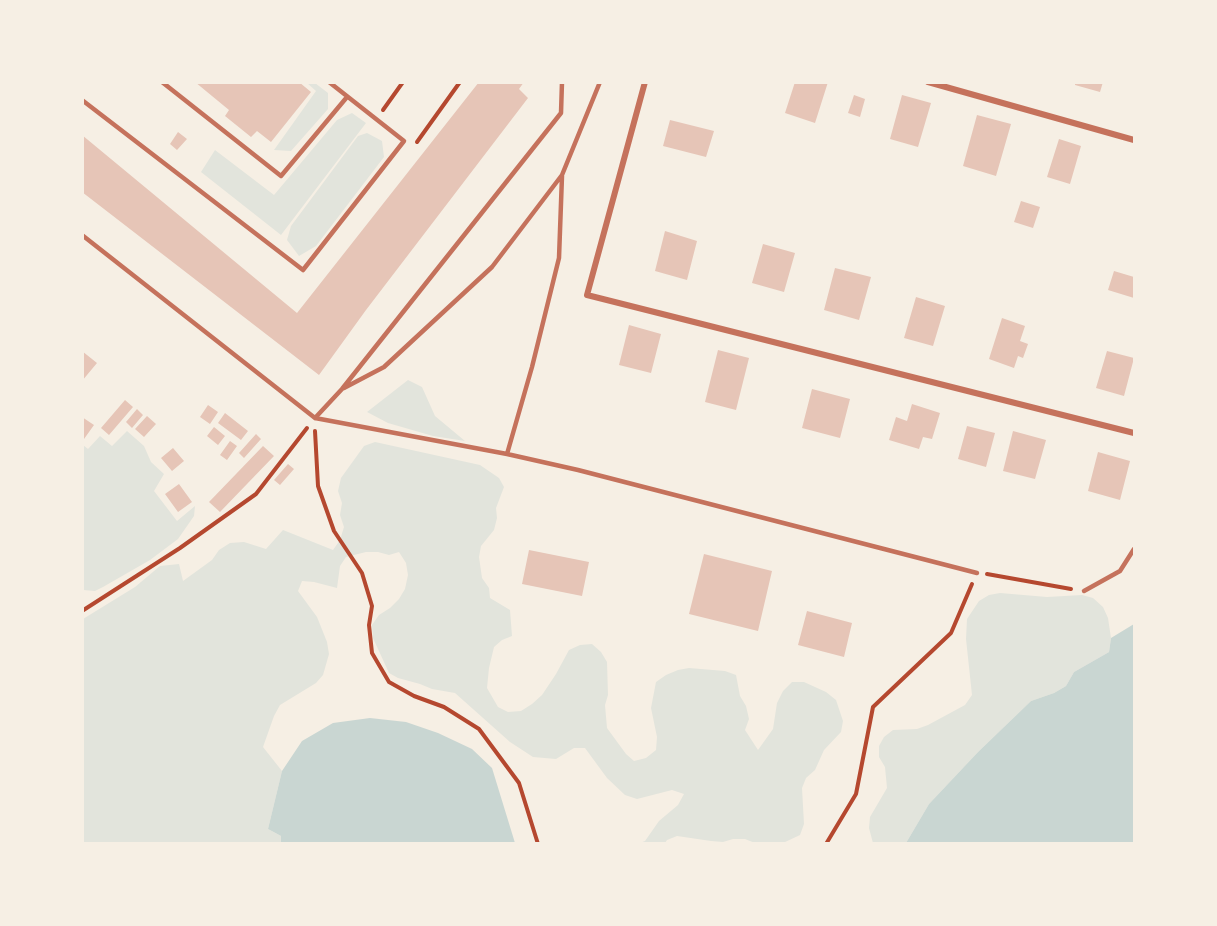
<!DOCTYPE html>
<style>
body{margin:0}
#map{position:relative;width:1217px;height:926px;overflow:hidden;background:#f6efe4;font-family:Rubik,sans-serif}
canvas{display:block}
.frame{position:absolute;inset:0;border:84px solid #f6efe4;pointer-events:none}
</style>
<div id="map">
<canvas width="1217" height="926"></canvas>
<div class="frame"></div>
</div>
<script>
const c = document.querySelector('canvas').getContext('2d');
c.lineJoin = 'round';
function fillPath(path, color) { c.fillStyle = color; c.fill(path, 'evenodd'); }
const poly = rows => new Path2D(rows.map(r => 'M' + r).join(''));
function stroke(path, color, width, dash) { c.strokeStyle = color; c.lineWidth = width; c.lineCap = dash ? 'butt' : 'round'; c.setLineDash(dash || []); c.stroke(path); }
const green = poly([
 [307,83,315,83,328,93,328,109,291,151,274,150,316,91],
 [352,113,366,123,281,235,201,172,215,150,274,195,337,120],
 [367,133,382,141,384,157,316,246,299,256,287,240,291,226,358,136],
 [408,380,422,387,435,416,465,441,433,436,388,423,367,412],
 [127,431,144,446,151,462,164,474,154,491,177,521,195,506,194,516,178,539,150,560,103,587,95,591,83,590,83,445,88,449,100,436,112,446],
 [375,442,480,465,499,478,504,487,496,508,497,518,494,530,481,546,479,557,482,578,489,588,490,598,510,610,512,636,502,640,494,647,489,668,487,688,498,707,508,712,521,711,532,704,542,695,556,674,569,650,580,645,592,644,601,652,607,662,608,695,605,705,607,728,626,754,634,761,646,758,656,750,657,737,651,708,656,682,666,675,678,670,689,668,725,671,736,675,740,696,746,706,749,719,745,730,758,750,773,729,777,703,783,691,792,682,804,682,826,692,836,700,843,721,841,732,824,750,815,770,806,778,802,788,804,824,800,835,783,843,755,843,745,839,733,839,723,842,711,841,677,836,667,840,665,843,640,843,645,841,659,821,678,805,684,794,672,790,637,799,625,795,607,778,585,748,574,748,556,759,533,757,510,742,455,693,432,689,420,684,398,678,389,673,373,638,372,625,379,615,390,608,399,599,405,589,408,575,406,563,399,552,389,555,378,552,366,552,346,557,340,566,337,588,314,582,302,581,298,591,317,617,327,642,329,654,323,675,316,683,280,705,274,716,263,747,282,771,268,829,281,836,281,843,83,844,83,619,135,587,160,566,179,564,183,581,212,560,219,550,230,543,244,542,266,549,283,530,333,550,340,540,344,527,340,515,342,503,338,491,341,478,364,446],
 [1000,593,1047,597,1082,595,1093,598,1103,607,1108,618,1111,638,1109,652,1074,672,1066,686,1054,693,1031,701,978,752,929,804,906,843,873,843,869,828,870,817,887,788,885,767,879,757,879,746,884,737,893,730,917,729,928,725,965,705,972,695,966,639,967,619,979,601,989,595]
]);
const water = poly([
 [1134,624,1134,843,906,843,929,804,978,752,1031,701,1054,693,1066,686,1074,672,1109,652,1111,638],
 [370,718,406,722,438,733,472,749,492,768,515,843,281,843,281,836,268,829,282,771,302,741,333,723]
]);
const building = poly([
 [195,82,299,82,311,92,271,142,257,131,251,137,225,116,229,110],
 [479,82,524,82,519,89,528,98,366,310,319,375,82,192,82,135,297,313],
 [795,82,828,82,815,123,785,113],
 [1075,82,1103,82,1100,92,1075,85],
 [854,95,865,99,860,117,848,113],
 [902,95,931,103,918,147,890,139],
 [977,115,1011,124,996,176,963,166],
 [670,120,714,131,706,157,663,146],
 [178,132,187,139,177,150,170,144],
 [1059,139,1081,146,1070,184,1047,177],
 [1021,201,1040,207,1033,228,1014,222],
 [665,231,697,241,687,280,655,271],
 [763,244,795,253,784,292,752,283],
 [835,268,871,277,859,320,824,310],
 [1114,271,1134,277,1134,298,1108,290],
 [916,297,945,306,933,346,904,338],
 [1002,318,1025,326,1020,341,1028,344,1023,358,1018,356,1014,368,989,359],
 [629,325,661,334,651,373,619,365],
 [718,350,749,358,736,410,705,402],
 [82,351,97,363,82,381],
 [1107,351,1134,358,1124,396,1096,388],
 [812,389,850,399,840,438,802,428],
 [125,400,133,407,109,435,101,428],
 [912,404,940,413,932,439,923,437,919,449,889,440,896,417,907,421],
 [208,405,218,412,210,424,200,417],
 [137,409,143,415,132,428,126,422],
 [225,413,248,431,241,440,218,423],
 [147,416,156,424,144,437,135,429],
 [82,417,94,425,84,439,82,438],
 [967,426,995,433,986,467,958,459],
 [214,427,225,436,218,445,207,436],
 [1013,431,1046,440,1035,479,1003,471],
 [256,434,261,439,244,458,239,453],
 [230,441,237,446,227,460,220,455],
 [263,446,274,456,220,512,209,502],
 [173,448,184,461,172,471,161,458],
 [1098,452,1130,461,1120,500,1088,491],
 [288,464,294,469,280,485,274,480],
 [179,484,192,502,178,512,165,494],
 [529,550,589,562,582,596,522,584],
 [704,554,772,571,758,631,689,614],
 [807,611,852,623,844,657,798,645]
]);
const path = poly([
 [383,110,403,82],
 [417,142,460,82],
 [315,431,318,486,334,531,362,573,372,606,369,625,372,653,389,682,414,696,444,707,479,729,519,783,538,844],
 [987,574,1071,589],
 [82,611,180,548,256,494,307,428],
 [826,844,856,794,873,707,951,633,972,584]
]);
const service = poly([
 [162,82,281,176,347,97],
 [82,100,303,270,404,141,329,82],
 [82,235,315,418,507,454,578,470,977,573],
 [344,388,384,367,492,267,562,175,600,82],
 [315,418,342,389,561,113,562,82],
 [507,454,532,367,559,258,562,176],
 [1084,591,1120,571,1134,549]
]);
const minor = poly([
 [645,82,587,295,1134,433],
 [928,82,1134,140]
]);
fillPath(green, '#e2e4dc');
fillPath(water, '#c9d6d2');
fillPath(building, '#e6c5b7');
stroke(path, '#b5482f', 4);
stroke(service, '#c5725c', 4.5);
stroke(minor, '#c5725c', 6);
</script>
